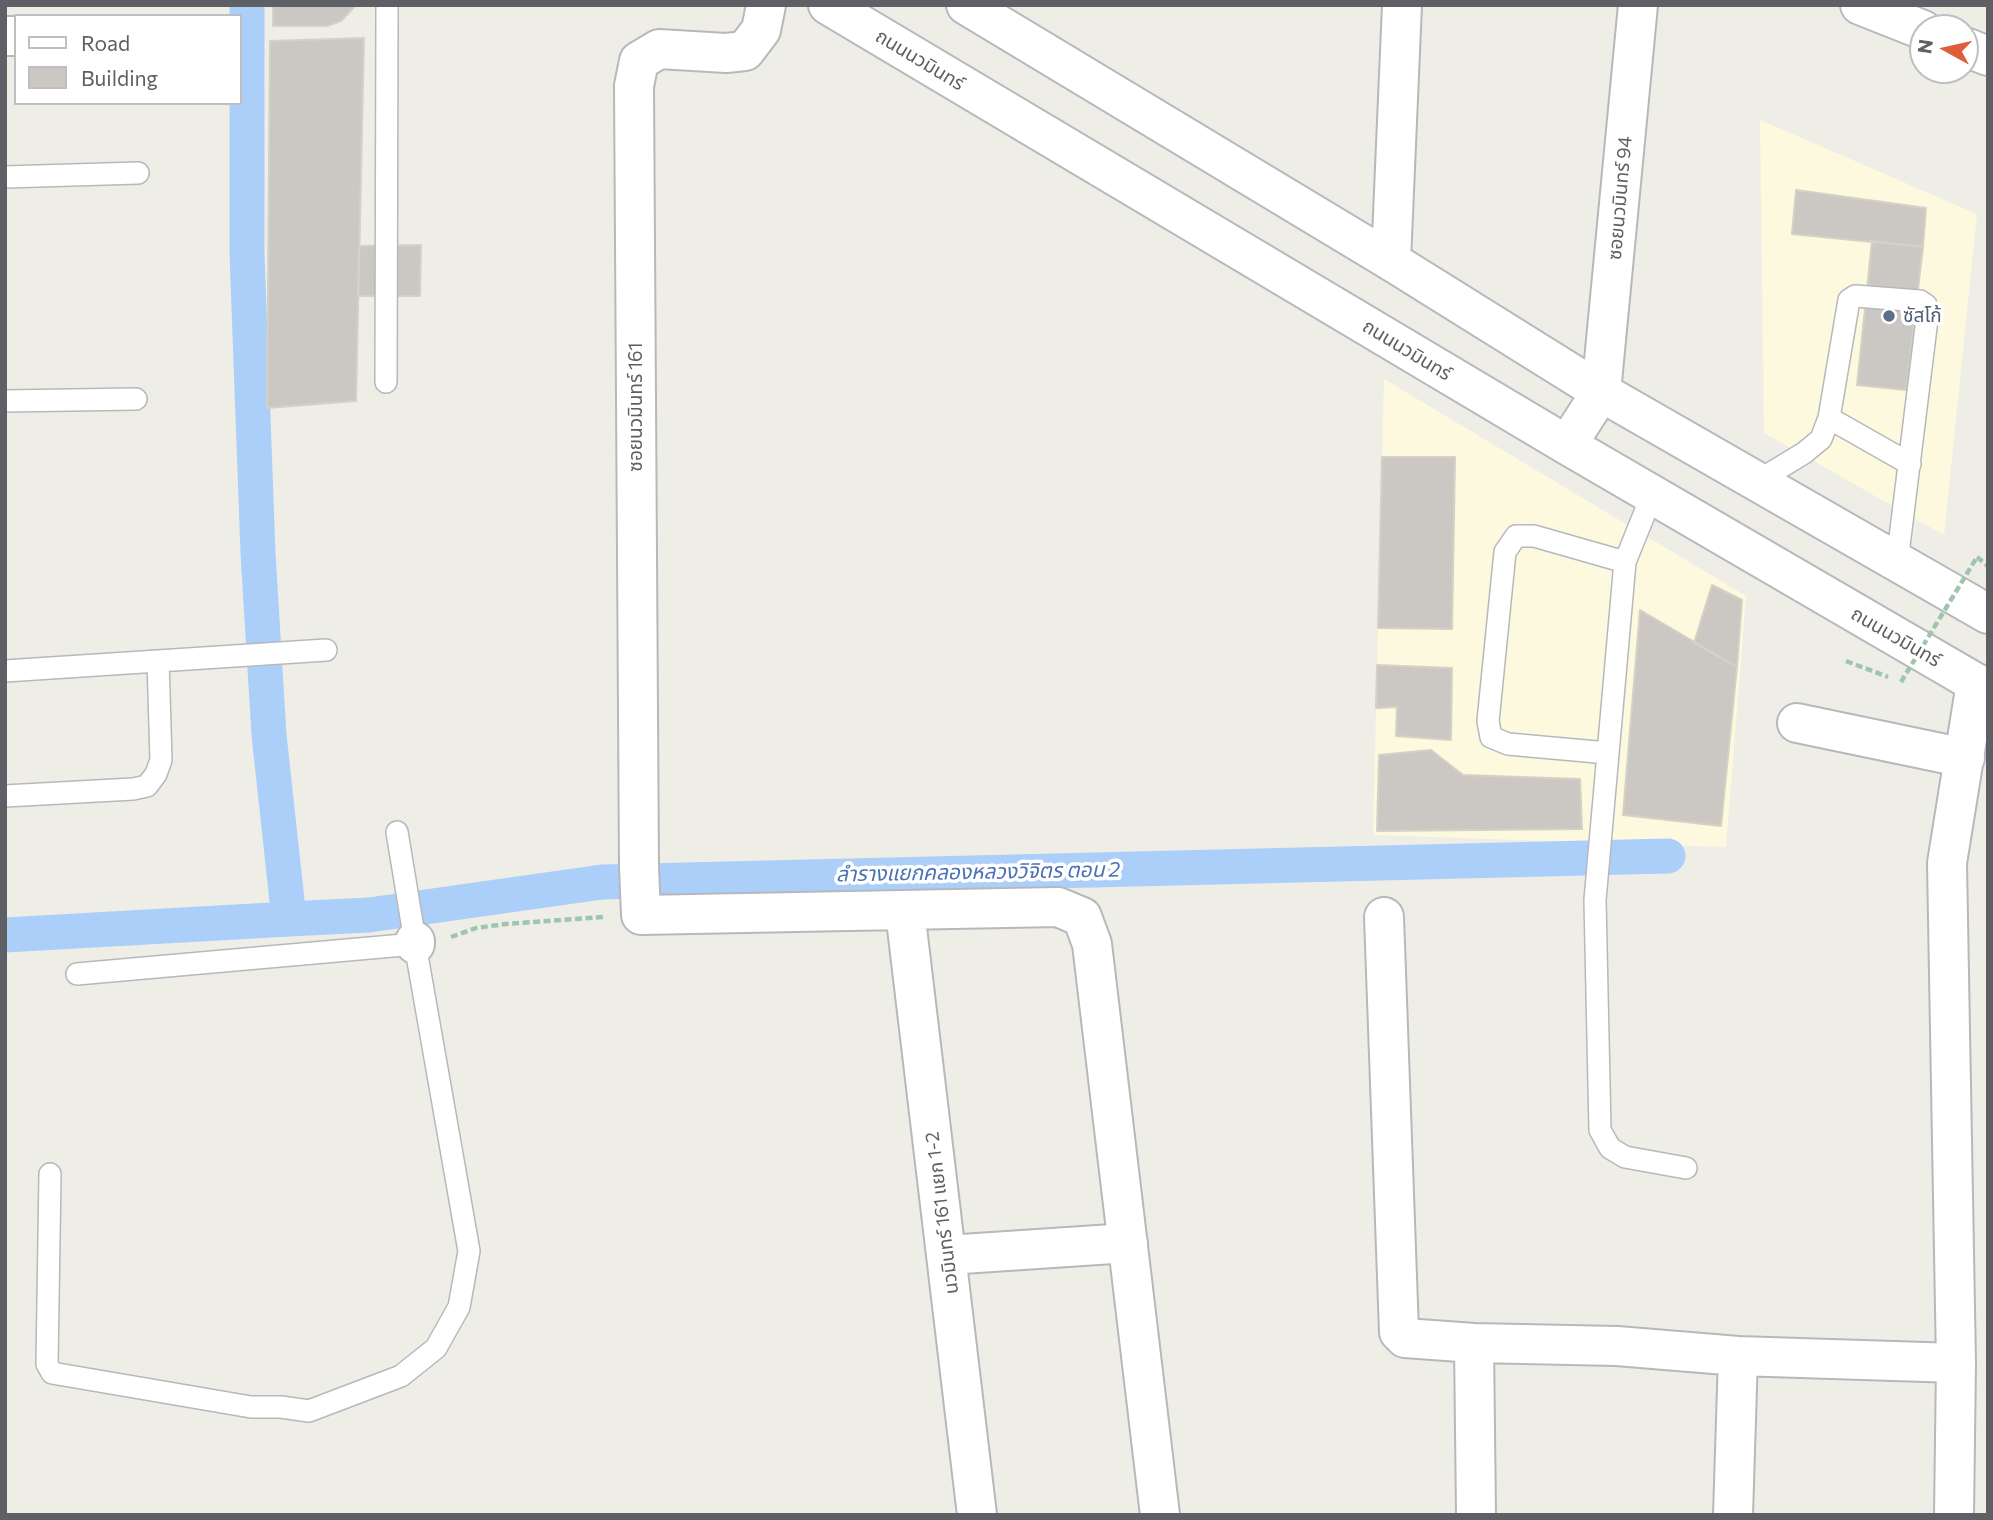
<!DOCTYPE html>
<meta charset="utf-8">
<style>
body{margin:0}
#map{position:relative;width:1993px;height:1520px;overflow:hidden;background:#efeee6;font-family:Commissioner,sans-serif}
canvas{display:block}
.frame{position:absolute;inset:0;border:7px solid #5e6066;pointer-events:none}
.legend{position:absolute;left:14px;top:14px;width:228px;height:91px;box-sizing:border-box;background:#fff;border:2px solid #bfbfc2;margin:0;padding:9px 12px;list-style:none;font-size:21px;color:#5e6066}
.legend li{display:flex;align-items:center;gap:14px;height:35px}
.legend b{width:35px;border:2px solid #bfbfc2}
.north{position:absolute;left:1909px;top:14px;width:70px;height:70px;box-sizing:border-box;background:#fff;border:2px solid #bfbfc2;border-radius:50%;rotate:278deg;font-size:19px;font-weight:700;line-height:28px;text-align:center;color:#5e6066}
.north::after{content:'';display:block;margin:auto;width:24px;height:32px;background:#df5c3d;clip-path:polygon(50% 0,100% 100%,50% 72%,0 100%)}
</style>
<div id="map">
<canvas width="1993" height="1520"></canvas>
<div class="frame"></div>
<ul class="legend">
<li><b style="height:9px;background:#fff"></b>Road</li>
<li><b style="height:19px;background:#cbc8c4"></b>Building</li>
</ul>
<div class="north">N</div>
</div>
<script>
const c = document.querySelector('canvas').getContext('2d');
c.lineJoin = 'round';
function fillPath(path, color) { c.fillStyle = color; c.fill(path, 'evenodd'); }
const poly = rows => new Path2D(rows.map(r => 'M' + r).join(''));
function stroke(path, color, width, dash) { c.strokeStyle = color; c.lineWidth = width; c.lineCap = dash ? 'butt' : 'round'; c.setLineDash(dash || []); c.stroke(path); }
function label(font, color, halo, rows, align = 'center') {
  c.font = font + ' Commissioner,"Noto Sans Thai",sans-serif'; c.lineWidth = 7; c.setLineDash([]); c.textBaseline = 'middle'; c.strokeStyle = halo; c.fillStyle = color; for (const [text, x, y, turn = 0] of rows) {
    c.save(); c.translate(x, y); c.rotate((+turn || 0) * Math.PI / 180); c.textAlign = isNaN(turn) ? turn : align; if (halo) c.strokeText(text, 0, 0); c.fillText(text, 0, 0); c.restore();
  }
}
const commercial = poly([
 [1760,120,1977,214,1944,535,1764,433],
 [1384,379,1746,596,1726,847,1373,835]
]);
const canal = poly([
 [289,919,369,915,602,882,1668,856],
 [5,935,289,919,269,735,258,553,247,253,247,5]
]);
const building = poly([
 [273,5,356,5,341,21,327,26,273,26,273,5],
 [364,38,356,401,267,408,270,41,364,38],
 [1796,190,1926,208,1923,247,1792,234,1796,190],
 [1872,241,1923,247,1906,390,1857,385,1872,241],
 [421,245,420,296,358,296,359,246,421,245],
 [1382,457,1455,457,1452,629,1378,628,1382,457],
 [1712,585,1742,600,1737,667,1694,643,1712,585],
 [1640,610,1737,667,1721,826,1623,815,1640,610],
 [1377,665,1452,668,1451,740,1396,736,1397,707,1376,708,1377,665],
 [1431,750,1463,775,1580,779,1582,829,1377,831,1379,755,1431,750]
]);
const path = poly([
 [1977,557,1988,566],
 [1846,661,1888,677],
 [451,937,476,928,505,924,604,917]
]);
const service = poly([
 [5,177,138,173],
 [386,382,387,5],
 [5,401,136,399],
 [1829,418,1910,464],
 [1758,481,1804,453,1821,439,1829,418,1849,300,1855,296,1920,301,1926,305,1928,311,1897,562],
 [1652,495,1625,562,1595,900,1600,1130,1610,1148,1625,1157,1686,1168],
 [5,671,326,650],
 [1608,753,1508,744,1491,737,1488,721,1505,552,1516,536,1534,536,1625,562],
 [5,796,133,789,147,786,156,774,161,760,158,661],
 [397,832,415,941],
 [50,1174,47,1364,52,1373,251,1407,281,1407,309,1411,401,1376,436,1348,459,1307,469,1251,415,944,77,974]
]);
const minor = poly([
 [766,5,761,30,745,51,726,53,659,49,639,61,634,86,639,867,641,915,1058,907,1082,917,1092,944,1160,1515],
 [1860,5,1923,30],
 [5,36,16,36],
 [1965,47,1988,56],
 [1391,261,1402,5],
 [1601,392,1638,5],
 [1797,723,1965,758],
 [905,911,977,1515],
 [1384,917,1399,1332,1405,1338,1474,1343,1617,1346,1738,1356,1956,1363],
 [415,941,415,944],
 [947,1255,1128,1243],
 [1474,1343,1476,1515],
 [1733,1515,1738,1356],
 [1954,1515,1956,1363,1947,863,1976,683]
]);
const secondary = poly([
 [828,5,1567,445,1988,690],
 [966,5,1391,261,1601,392,1988,614],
 [1567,445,1601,392]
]);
const pathBridge = poly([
 [1901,682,1977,557]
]);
const markers = [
 [1889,316,7,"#5c6f8a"]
];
const streetNames = [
 ["ถนนนวมินทร์",920,60,31],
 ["ซอยนวมินทร์ 94",1620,198,-85],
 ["ถนนนวมินทร์",1407,350,31],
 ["ซอยนวมินทร์ 161",636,407,-90],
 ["ถนนนวมินทร์",1896,637,30],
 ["นวมินทร์ 161 แยก 1-2",942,1213,-97]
];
const serviceNames = [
 ["ซัสโก้",1903,316]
];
const waterNames = [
 ["ลำรางแยกคลองหลวงวิจิตร ตอน 2",978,872,-1]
];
fillPath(commercial, '#fcf9df');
stroke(canal, '#accffa', 35);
fillPath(building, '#cbc8c4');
stroke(building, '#d4d1c5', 2);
stroke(service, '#b6b8bc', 24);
stroke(minor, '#b6b8bc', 42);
stroke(secondary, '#b8b9bf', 42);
stroke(path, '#9ec5ae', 4.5, [7, 3.5]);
stroke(service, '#fff', 21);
stroke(minor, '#fff', 38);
stroke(secondary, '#fff', 38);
stroke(pathBridge, '#9ec5ae', 4.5, [7, 3.5]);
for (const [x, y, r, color] of markers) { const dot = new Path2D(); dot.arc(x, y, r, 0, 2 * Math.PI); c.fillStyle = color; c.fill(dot); stroke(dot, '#fff', 2.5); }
label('19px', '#5e6066', '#fff', streetNames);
label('19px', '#4e5e75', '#fff', serviceNames, 'left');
label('italic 21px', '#4c72b4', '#fff', waterNames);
</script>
